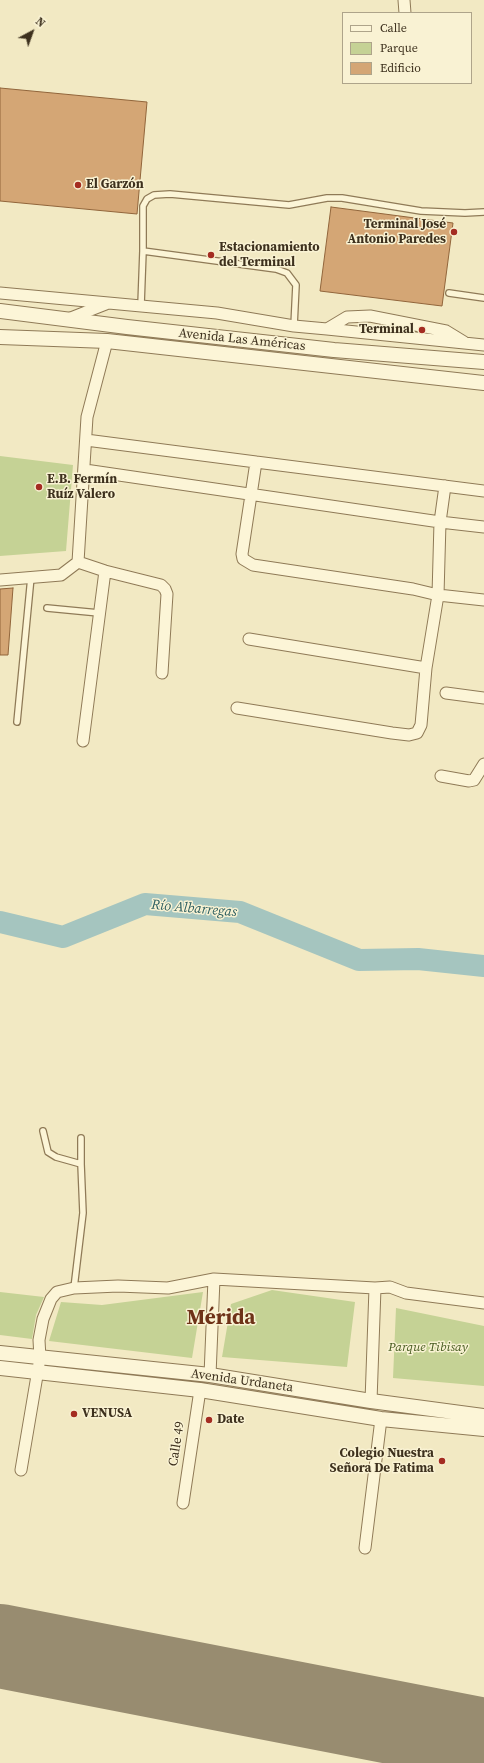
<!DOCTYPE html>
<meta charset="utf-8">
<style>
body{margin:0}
#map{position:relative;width:484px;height:1763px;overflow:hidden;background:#f2e9c3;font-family:"Source Serif 4",serif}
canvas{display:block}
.legend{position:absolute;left:342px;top:12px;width:130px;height:72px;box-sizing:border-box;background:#f9f2d3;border:1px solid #aea48a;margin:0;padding:5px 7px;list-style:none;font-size:12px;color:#3d301d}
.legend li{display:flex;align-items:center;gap:8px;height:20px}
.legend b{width:20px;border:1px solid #aea48a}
.north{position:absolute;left:12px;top:12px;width:40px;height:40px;-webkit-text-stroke:3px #f9f2d3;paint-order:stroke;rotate:41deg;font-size:11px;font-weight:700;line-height:16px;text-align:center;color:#3d301d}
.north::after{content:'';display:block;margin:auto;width:14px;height:18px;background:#3d301d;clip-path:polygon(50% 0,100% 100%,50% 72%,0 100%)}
</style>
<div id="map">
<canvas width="484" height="1763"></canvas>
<ul class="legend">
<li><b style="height:5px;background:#fcf5d7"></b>Calle</li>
<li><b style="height:11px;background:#c5d295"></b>Parque</li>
<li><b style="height:11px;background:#d4a675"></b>Edificio</li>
</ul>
<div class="north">N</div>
</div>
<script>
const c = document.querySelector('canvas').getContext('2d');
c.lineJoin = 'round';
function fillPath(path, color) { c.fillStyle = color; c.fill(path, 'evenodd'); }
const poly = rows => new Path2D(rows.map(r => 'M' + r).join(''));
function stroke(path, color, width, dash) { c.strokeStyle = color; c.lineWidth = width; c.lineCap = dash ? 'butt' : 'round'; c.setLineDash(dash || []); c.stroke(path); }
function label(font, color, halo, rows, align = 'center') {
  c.font = font + ' "Source Serif 4",serif'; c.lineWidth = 3; c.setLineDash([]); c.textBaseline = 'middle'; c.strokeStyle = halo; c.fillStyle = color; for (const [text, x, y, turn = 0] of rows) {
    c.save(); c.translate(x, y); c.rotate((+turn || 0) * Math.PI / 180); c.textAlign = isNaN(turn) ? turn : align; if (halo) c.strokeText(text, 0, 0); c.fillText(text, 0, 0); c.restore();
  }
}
const green = poly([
 [0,456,73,465,66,551,0,556],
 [272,1290,355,1302,347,1367,222,1357,231,1304],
 [0,1292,44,1297,36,1315,32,1339,0,1335],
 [203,1292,192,1358,49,1341,61,1302,102,1305],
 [396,1308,484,1326,484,1386,393,1378]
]);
const river = poly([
 [0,922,63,937,145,904,240,912,359,960,418,959,484,966]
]);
const runway = poly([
 [0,1646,484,1740]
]);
const building = poly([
 [0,88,147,102,137,214,0,201,0,88],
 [331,207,453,223,442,306,320,291,331,207],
 [13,588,8,655,0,655,0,589,13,588]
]);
const service = poly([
 [143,251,276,269,287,273,296,285,294,326],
 [449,293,484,298],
 [141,305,143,251,143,206,147,199,154,195,170,194,289,205,327,198,342,198,421,211,465,213,484,212],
 [47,608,99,613],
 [17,722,31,577],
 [43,1131,48,1152,56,1157,81,1164,83,1213,74,1288],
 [81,1164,81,1138]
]);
const minor = poly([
 [404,0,405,13],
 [0,293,217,313,294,326,327,329,347,317,370,316,446,331,464,342],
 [68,319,106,304],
 [327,329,484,345],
 [86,440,256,462],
 [85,470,440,522,484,527],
 [484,491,256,462,242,554,243,559,253,565,413,589,438,595,484,600],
 [78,562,105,571,161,585,165,589,167,594,162,673],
 [0,580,61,575,78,562,87,417,107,341],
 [249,639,426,668],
 [446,693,484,698],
 [237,708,392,733,409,735,417,733,421,725,426,668,438,595,440,522,445,486],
 [83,741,105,571],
 [441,776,469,781,474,780,484,764],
 [210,1375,214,1279],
 [371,1401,375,1288],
 [21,1470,40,1358,39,1340,43,1319,51,1299,57,1292,74,1288,118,1286,168,1288,214,1279,375,1288,390,1287,406,1293,484,1303],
 [183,1503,200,1390],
 [365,1548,381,1419]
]);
const tertiary = poly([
 [0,311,127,327,334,350,484,362],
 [0,337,107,341,484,383],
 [0,1353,210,1375,371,1401,484,1416],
 [0,1368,200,1390,381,1419,484,1429]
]);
const markers = [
 [78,185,4,"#a42c21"],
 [454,232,4,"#a42c21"],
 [211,255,4,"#a42c21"],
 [422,330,4,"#a42c21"],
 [39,487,4,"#a42c21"],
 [74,1414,4,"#a42c21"],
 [209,1420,4,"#a42c21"],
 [442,1461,4,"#a42c21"]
];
const poiNames = [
 ["El Garzón",86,185],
 ["Terminal José",446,225,"right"],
 ["Antonio Paredes",446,240,"right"],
 ["Estacionamiento",219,248],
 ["del Terminal",219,263],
 ["Terminal",414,330,"right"],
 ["E.B. Fermín",47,480],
 ["Ruíz Valero",47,495],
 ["VENUSA",82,1414],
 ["Date",217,1420],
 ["Colegio Nuestra",434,1454,"right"],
 ["Señora De Fatima",434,1469,"right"]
];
const streetNames = [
 ["Avenida Las Américas",242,340,6],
 ["Avenida Urdaneta",242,1381,8],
 ["Calle 49",177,1444,-81]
];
const parkNames = [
 ["Parque Tibisay",428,1348]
];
const waterNames = [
 ["Río Albarregas",194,909,5]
];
const townNames = [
 ["Mérida",221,1319]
];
fillPath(green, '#c5d295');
stroke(river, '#a5c5bf', 22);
stroke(runway, '#988c70', 84);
fillPath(building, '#d4a675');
stroke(building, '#91653b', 1);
stroke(service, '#8f7a57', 8);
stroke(minor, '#8f7a57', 13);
stroke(tertiary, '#8f7a57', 16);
stroke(service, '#fcf5d7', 5.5);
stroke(minor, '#fcf5d7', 11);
stroke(tertiary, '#fcf5d7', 14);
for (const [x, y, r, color] of markers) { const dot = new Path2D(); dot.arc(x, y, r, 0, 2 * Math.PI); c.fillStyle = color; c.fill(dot); stroke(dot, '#f9f2d3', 1.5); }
label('bold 13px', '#3d301d', '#f9f2d3', poiNames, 'left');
label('13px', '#3d301d', '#f9f2d3', streetNames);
label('italic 13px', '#485c21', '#f9f2d3', parkNames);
label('italic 14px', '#2b5d5f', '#f9f2d3', waterNames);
label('bold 21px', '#6e3218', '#f9f2d3', townNames);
</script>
